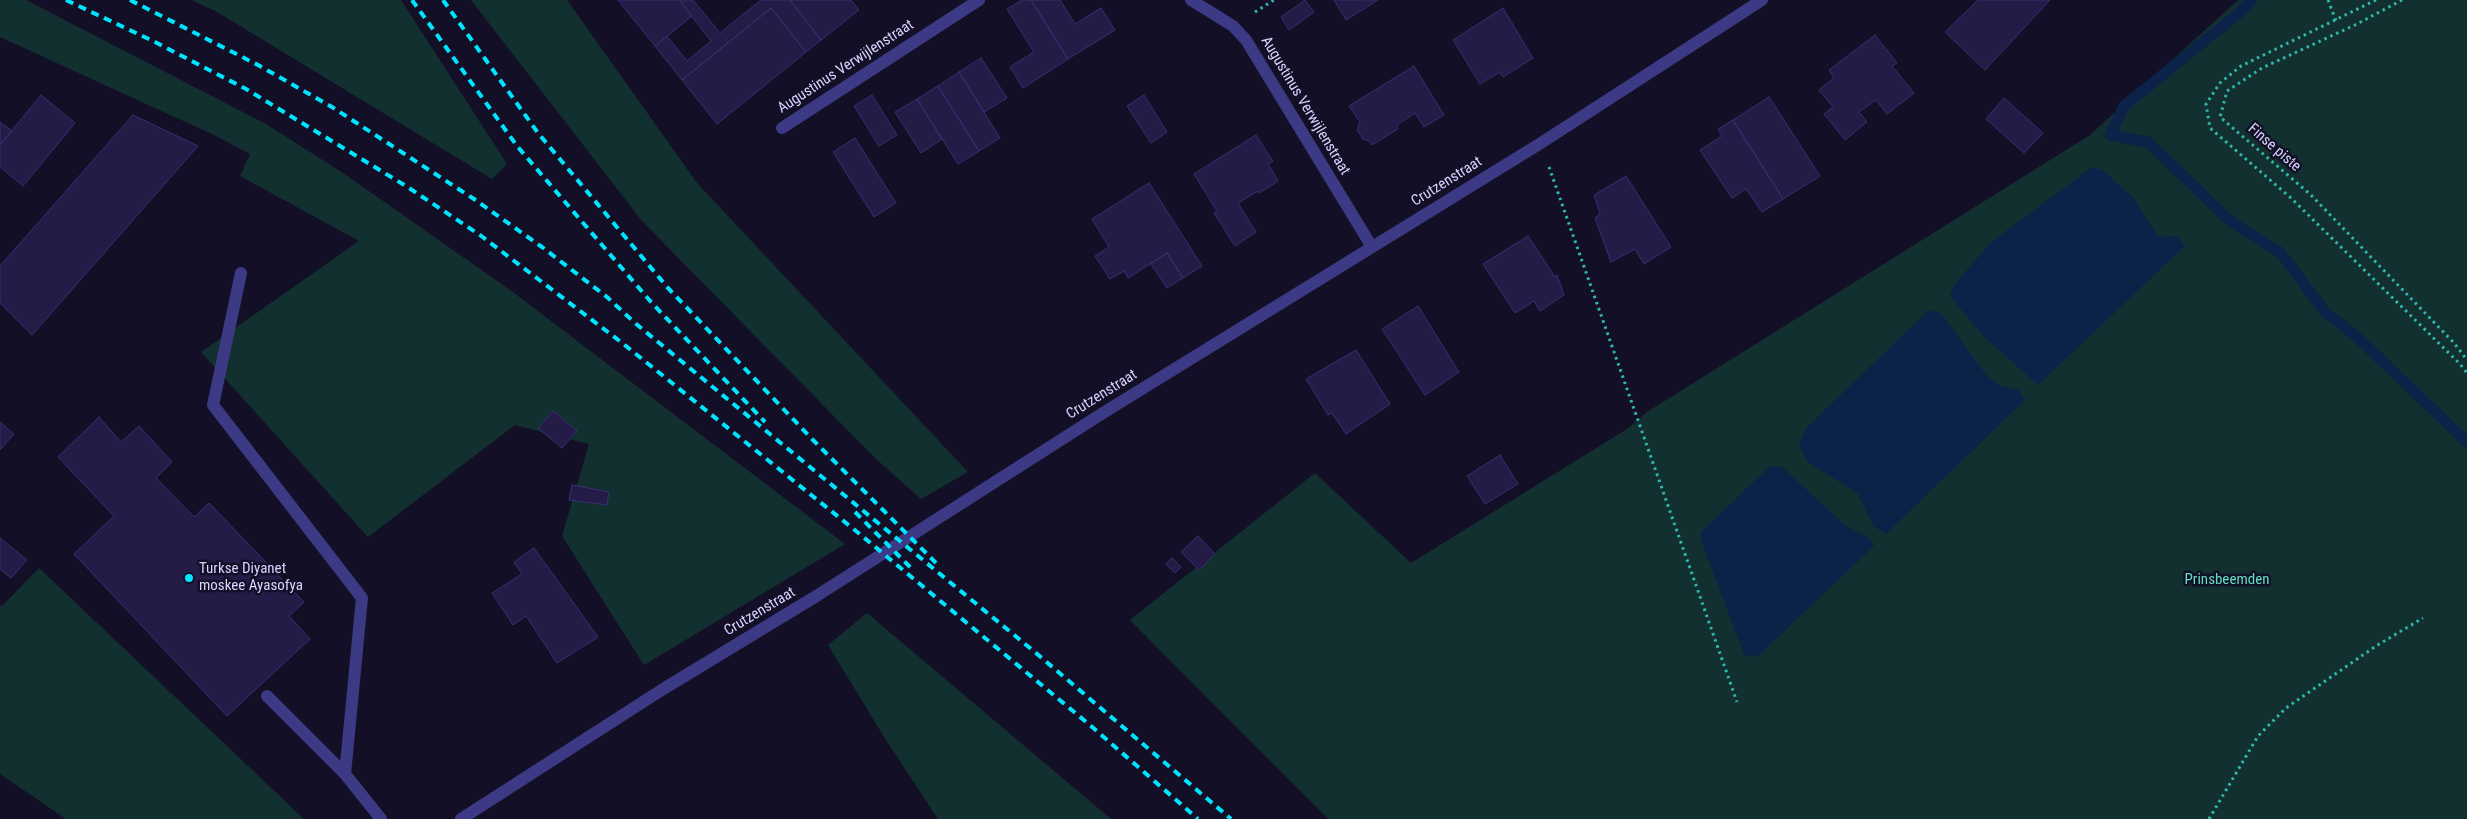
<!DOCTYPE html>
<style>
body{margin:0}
canvas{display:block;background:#130f26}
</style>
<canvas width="2467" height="819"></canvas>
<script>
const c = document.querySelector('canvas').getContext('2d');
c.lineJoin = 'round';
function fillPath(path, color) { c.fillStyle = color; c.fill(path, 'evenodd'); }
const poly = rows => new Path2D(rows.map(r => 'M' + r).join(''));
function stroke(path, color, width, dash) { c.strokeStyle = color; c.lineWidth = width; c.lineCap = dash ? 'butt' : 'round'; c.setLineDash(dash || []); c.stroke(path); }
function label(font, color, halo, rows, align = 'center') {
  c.font = font + ' "Roboto Condensed",sans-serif'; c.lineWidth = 5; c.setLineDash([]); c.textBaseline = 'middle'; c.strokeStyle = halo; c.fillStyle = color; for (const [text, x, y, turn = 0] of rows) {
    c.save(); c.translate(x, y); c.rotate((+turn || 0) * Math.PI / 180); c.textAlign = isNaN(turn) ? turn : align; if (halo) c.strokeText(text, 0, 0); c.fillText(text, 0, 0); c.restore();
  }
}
const green = poly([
 [0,0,26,0,266,124,346,175,510,290,845,544,644,665,562,536,589,444,515,425,368,537,201,352,359,241,240,176,250,154,214,135,0,37],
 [192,0,401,0,507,164,492,179,217,12],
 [471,0,567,0,697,183,968,472,921,499,876,459,642,221],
 [2238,0,2467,0,2467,819,1328,819,1130,620,1315,473,1411,563,1627,429,1647,412,2090,135],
 [39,568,304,819,66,819,0,774,0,605,2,606],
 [867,613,1047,765,1111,819,938,819,886,740,828,645]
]);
const water = poly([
 [2091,168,2101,169,2134,198,2158,237,2177,236,2185,246,2038,385,1984,337,1950,296,1954,285,1990,243],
 [1929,310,1941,313,1987,376,1999,385,2019,390,2025,400,1886,534,1873,526,1858,494,1807,461,1799,445,1807,427],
 [1770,466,1782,467,1845,525,1870,539,1874,546,1757,657,1749,656,1744,654,1700,538,1701,532]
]);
const stream = poly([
 [2252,0,2239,13,2124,106,2110,135,2148,142,2230,221,2281,253,2325,312,2355,335,2467,442]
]);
const building = poly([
 [618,0,679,0,692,16,655,46,618,0],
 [679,0,693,0,720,33,761,0,790,0,821,40,806,52,771,8,682,80,655,46,667,36,687,61,711,41,679,0],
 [790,0,851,0,859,10,821,40,790,0],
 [1022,0,1031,0,1068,59,1023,88,1010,67,1034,52,1007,9,1022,0],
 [1031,0,1060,0,1075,24,1101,8,1115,30,1068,59,1031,0],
 [1305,0,1314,12,1289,30,1281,17,1305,0],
 [1334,0,1378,0,1346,20,1334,0],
 [1978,0,2050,0,1985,70,1945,32,1978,0],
 [771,8,806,52,717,124,682,80,771,8],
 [1503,8,1533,58,1503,77,1500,72,1480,84,1453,40,1503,8],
 [1875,35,1897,63,1892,66,1914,93,1887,114,1876,100,1859,112,1867,122,1845,140,1824,114,1833,107,1819,90,1834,78,1829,70,1875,35],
 [981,58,1007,98,984,112,959,72,981,58],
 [1414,66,1444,115,1424,127,1415,113,1397,125,1398,129,1372,145,1369,141,1363,139,1357,130,1360,122,1349,106,1414,66],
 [959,72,1000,138,979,151,938,86,959,72],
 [938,86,979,151,958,164,917,99,938,86],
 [41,95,75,123,23,186,0,167,0,145,41,95],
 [872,95,897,135,879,146,854,106,872,95],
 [1144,95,1167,132,1151,143,1127,106,1144,95],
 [1769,97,1820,176,1783,199,1733,120,1769,97],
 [2004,98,2043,133,2024,153,1986,119,2004,98],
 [917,99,942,139,921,153,895,112,917,99],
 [133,115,198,146,32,335,0,303,0,266,133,115],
 [1733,120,1783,199,1762,212,1746,189,1732,198,1700,150,1722,136,1718,129,1733,120],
 [0,122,12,131,0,145,0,122],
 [1256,135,1273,161,1268,164,1278,181,1259,193,1258,191,1238,203,1256,232,1235,246,1214,213,1217,211,1194,174,1256,135],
 [855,138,896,203,874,217,833,152,855,138],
 [1626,176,1671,247,1644,264,1635,249,1611,262,1595,218,1600,214,1594,195,1626,176],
 [1149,183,1202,266,1183,278,1167,253,1128,278,1124,271,1110,279,1095,256,1109,247,1092,219,1149,183],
 [1528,236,1555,277,1557,275,1564,295,1540,311,1534,301,1515,313,1483,264,1528,236],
 [1167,253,1183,278,1167,288,1151,264,1167,253],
 [1418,306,1459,372,1425,395,1382,329,1418,306],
 [1356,350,1390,404,1346,434,1332,413,1328,415,1306,379,1356,350],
 [553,411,577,431,562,448,538,428,553,411],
 [99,417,121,442,139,426,172,462,156,478,194,517,209,503,304,602,289,616,310,639,227,716,74,554,114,516,58,457,99,417],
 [0,422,14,434,0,450,0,422],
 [1500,455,1518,484,1485,504,1467,476,1500,455],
 [572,485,609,492,607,505,569,500,572,485],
 [1198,536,1215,554,1199,570,1181,552,1198,536],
 [0,538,27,560,11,578,0,569,0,538],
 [534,548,598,637,557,663,526,616,513,625,492,593,522,574,514,562,534,548],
 [1172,558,1181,567,1175,573,1166,564,1172,558]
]);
const path = poly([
 [2328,0,2336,21],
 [2376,0,2241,66,2220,83,2206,104,2210,128,2292,199,2460,364,2467,373],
 [2402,0,2355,25,2262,68,2227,91,2220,117,2311,195,2454,343,2467,360],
 [1255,12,1274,0],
 [1549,167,1737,702],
 [2209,819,2258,736,2286,708,2376,646,2423,618]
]);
const lane = poly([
 [241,273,213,405,362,598,345,774],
 [267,696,345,774,381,819]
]);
const street = poly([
 [1191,0,1233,26,1246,40,1372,247],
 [782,128,979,0],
 [461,819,660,691,818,595,1103,413,1541,143,1762,0]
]);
const rail = poly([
 [66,0,153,41,246,89,406,186,480,235,621,342,856,531,1091,726,1198,819],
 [130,0,258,65,332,107,474,199,542,247,607,297,635,323,1036,653,1231,819],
 [412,0,517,146,651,302,765,422],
 [443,0,538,133,668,288,812,439,936,563],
 [855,512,913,570]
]);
const markers = [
 [189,578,5,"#00e5ff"]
];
const streetNames = [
 ["Augustinus Verwijlenstraat",846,67,-33],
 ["Augustinus Verwijlenstraat",1305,106,59],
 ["Finse piste",2274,148,41],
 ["Crutzenstraat",1447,182,-32],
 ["Crutzenstraat",1102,395,-32],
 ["Crutzenstraat",760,612,-31]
];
const poiNames = [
 ["Turkse Diyanet",199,569],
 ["moskee Ayasofya",199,586]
];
const parkNames = [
 ["Prinsbeemden",2227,580]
];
fillPath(green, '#12302f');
fillPath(water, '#0c2248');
stroke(stream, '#0c2248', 11);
fillPath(building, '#241b47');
stroke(building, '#3b2d73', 1);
stroke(path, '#2fb8b0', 3, [2.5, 4]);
stroke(lane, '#3d3a85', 12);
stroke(street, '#3d3a85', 12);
stroke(rail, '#00e5ff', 4, [8, 6]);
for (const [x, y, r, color] of markers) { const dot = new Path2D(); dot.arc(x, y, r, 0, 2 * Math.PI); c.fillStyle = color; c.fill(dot); stroke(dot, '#130f26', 2); }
label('15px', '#d9d4ff', '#130f26', streetNames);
label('15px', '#d9d4ff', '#130f26', poiNames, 'left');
label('15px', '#5fe0c0', '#130f26', parkNames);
</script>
